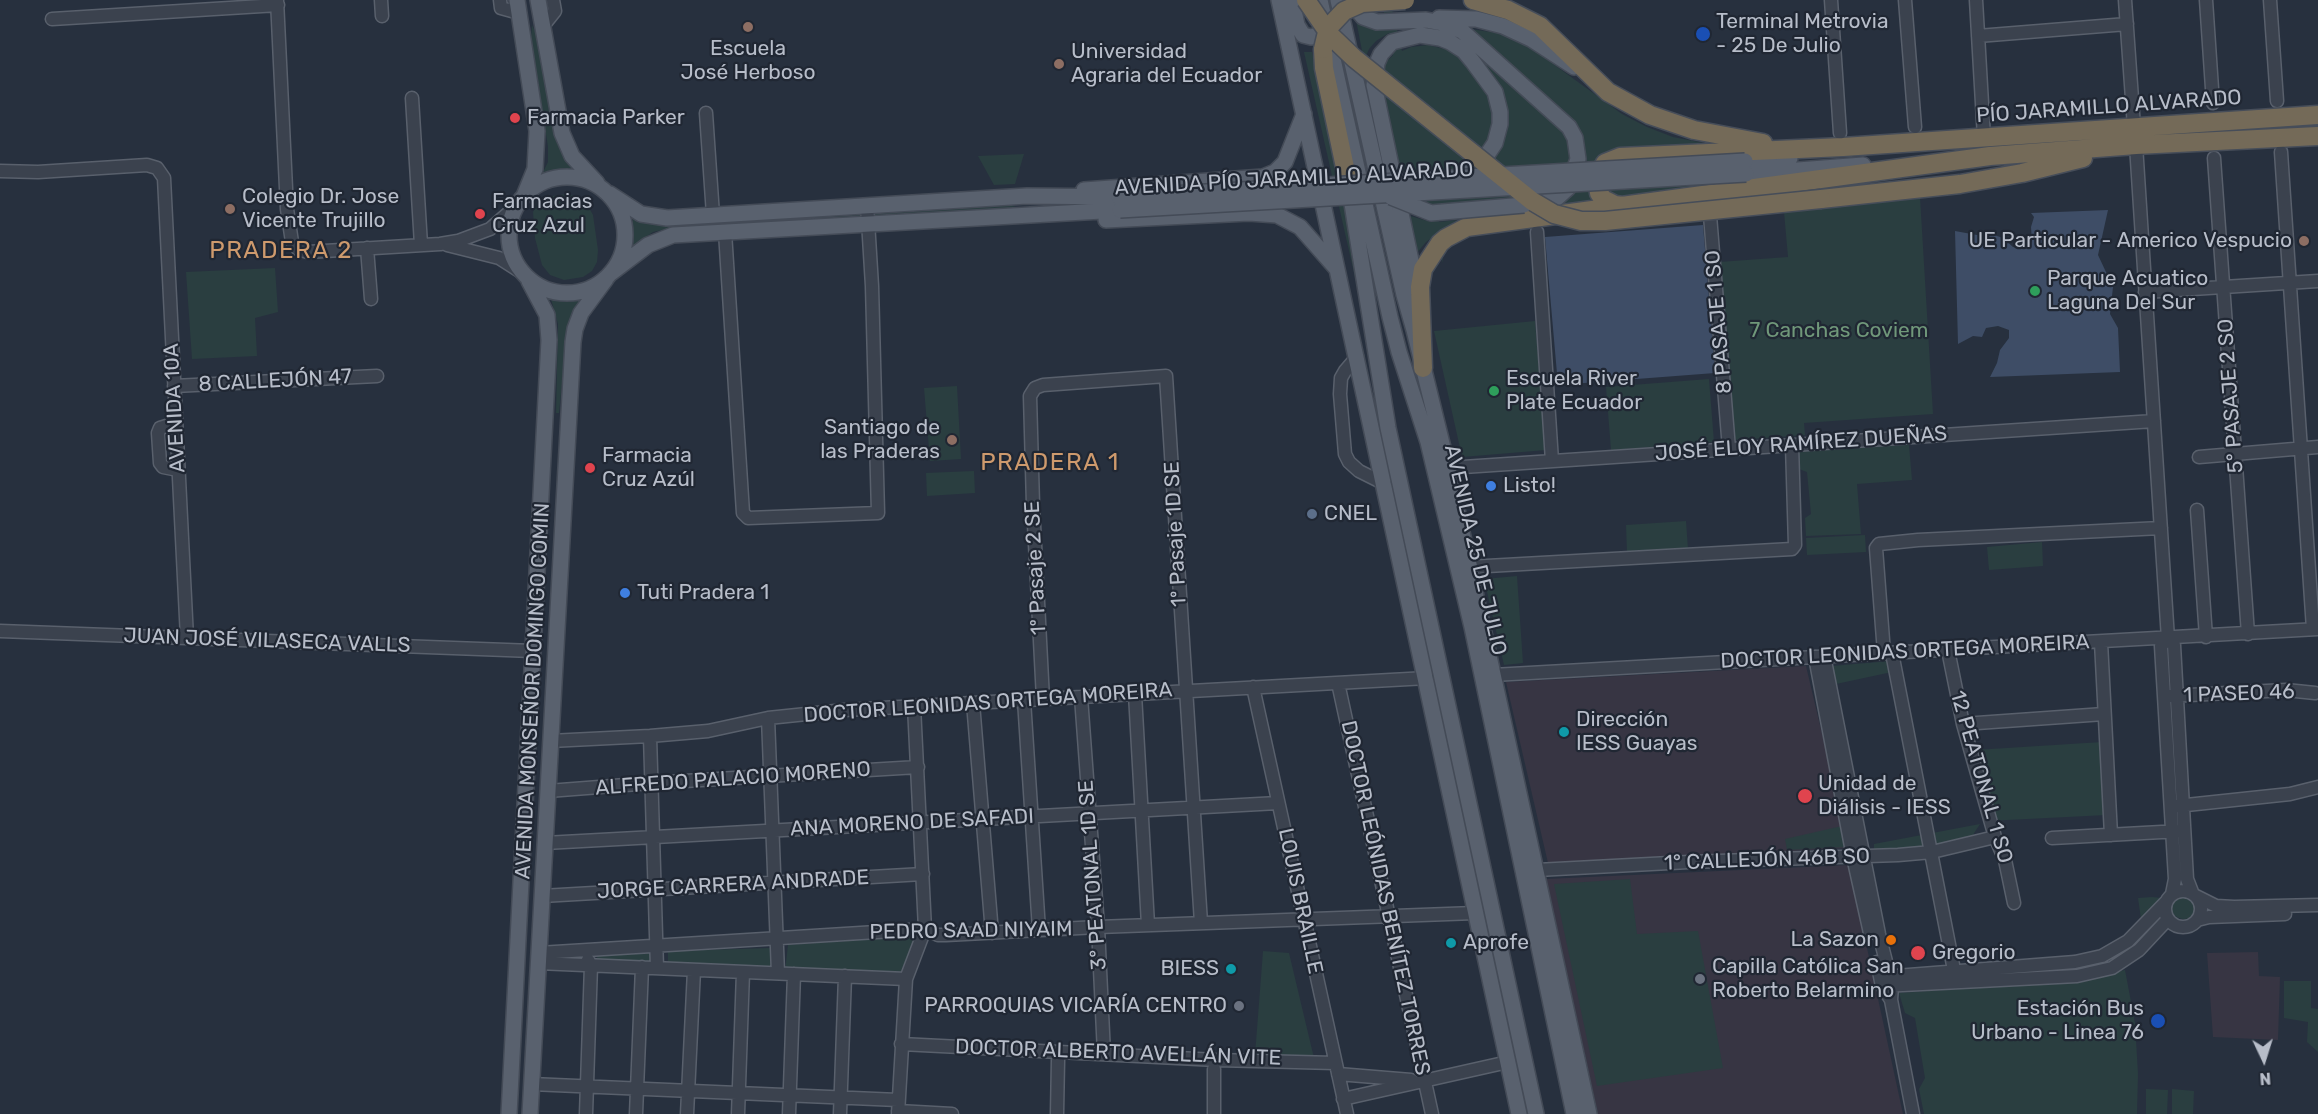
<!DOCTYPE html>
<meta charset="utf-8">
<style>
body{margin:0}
#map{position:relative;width:2318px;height:1114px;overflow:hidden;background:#27303e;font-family:Rubik,sans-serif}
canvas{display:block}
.north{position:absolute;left:2234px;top:1030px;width:60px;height:60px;-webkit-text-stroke:4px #202733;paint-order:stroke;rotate:176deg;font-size:16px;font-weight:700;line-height:24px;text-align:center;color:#b7bdc9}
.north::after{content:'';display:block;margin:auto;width:21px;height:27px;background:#b7bdc9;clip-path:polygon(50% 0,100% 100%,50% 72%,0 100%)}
</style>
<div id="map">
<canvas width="2318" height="1114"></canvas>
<div class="north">N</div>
</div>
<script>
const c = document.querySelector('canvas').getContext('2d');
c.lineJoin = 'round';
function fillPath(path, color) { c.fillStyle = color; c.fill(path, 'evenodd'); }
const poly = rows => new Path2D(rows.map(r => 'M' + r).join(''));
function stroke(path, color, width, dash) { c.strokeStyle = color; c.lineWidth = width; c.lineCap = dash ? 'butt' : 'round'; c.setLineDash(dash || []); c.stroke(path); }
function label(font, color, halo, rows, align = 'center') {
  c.font = font + ' Rubik,sans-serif'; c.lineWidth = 4.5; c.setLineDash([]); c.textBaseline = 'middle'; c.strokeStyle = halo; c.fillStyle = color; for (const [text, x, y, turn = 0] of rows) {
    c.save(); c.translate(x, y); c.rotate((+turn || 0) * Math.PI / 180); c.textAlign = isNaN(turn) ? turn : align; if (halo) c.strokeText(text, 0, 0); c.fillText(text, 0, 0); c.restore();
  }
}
const medical = poly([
 [1806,666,1849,848,1548,863,1506,682],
 [1849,865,1903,1114,1598,1114,1546,879],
 [2258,952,2259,976,2280,977,2278,1040,2213,1037,2207,953]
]);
const green = poly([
 [1381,0,1390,0,1402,51,1411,47,1428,45,1478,57,1558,127,1567,138,1571,150,1571,161,1545,197,1436,208,1439,222,1457,220,1441,231,1443,263,1434,236,1426,242,1416,254,1407,215,1431,222,1427,205,1405,197,1379,92,1383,65,1393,55,1389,33,1376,41,1369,49,1364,61,1356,20,1370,29,1388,30],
 [532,25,537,35,557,143,564,156,574,168,543,172,548,162,548,147,531,38],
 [1470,29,1504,34,1523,42,1622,114,1647,127,1673,137,1724,147,1624,150,1600,207,1557,208,1569,197,1584,149],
 [1304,52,1312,52,1349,226,1359,295],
 [1024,154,1015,184,994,185,978,156],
 [1759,178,1618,199,1604,188],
 [567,194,579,197,587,204,593,215,598,250,597,262,592,271,583,277,564,280,550,275,542,265,535,238,533,212,537,203,545,197],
 [1920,197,1933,414,1804,423,1805,435,1737,440,1730,435,1719,262,1788,257,1784,212],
 [1006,204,1016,206,1006,209,671,228,653,232,630,248,633,216],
 [275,268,278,312,255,318,257,356,192,359,186,272],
 [581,298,568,324,559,413,556,413,558,324,551,299,570,301],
 [1535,321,1546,450,1462,457,1434,331],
 [1709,379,1714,442,1611,450,1606,387],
 [957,386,961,459,930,461,924,388],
 [1909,445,1912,480,1857,484,1861,534,1806,536,1805,518,1811,514,1807,472,1799,469,1798,450],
 [974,471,975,493,927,496,926,473],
 [1686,521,1688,549,1627,553,1626,525],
 [1865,535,1866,552,1807,555,1806,538],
 [2042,542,2043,566,1989,570,1987,547],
 [1517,576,1523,663,1504,665,1484,579],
 [1890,661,1892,672,1836,684,1832,666],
 [2102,742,2107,815,1987,821,1975,750],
 [1980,824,1967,844,1874,850,1874,844],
 [1842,826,1847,847,1787,850,1785,839],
 [1630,879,1637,934,1698,931,1723,1068,1597,1086,1554,884],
 '2171 906a13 13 0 1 1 26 0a13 13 0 1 1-26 0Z',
 [2138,898,2152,897,2161,898,2141,919],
 [918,936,899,975,785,971,788,945],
 [771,948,771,970,668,965,668,951],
 [655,951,654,963,600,961,597,958,598,954],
 [1263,951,1289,953,1314,1058,1255,1055],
 [2125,970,2135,1023,2138,1074,2137,1114,1924,1114,1919,1089,1925,1078,1915,1018,1905,1013,1899,993,2075,981],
 [2284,981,2311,981,2311,1008,2318,1009,2318,1052,2307,1042,2308,1022,2284,1018],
 [2146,1089,2168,1090,2167,1114,2146,1114],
 [2172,1089,2194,1091,2193,1114,2172,1114]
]);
const water = poly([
 [2108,210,2098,255,2113,287,2110,314,2118,328,2120,372,1990,377,1997,363,2000,350,2009,338,2009,330,1998,326,1986,328,1982,337,1973,336,1958,344,1955,231,1977,235,1994,235,2003,238,2013,247,2025,249,2032,241,2031,227,2034,217,2031,213],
 [1703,225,1715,373,1558,385,1545,237]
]);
const minor = poly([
 [277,0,287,209,292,242,298,249,308,252,440,244,458,241,490,229,520,203],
 [381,0,382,16],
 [500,0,501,8,519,13],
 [1831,0,1840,133],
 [1905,0,1915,127],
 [1976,0,1984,138],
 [2125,0,2134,127],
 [2206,0,2213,103],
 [2270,0,2277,101],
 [52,19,278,5],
 [543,26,555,11,553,0],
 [1978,36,2127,24],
 [412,98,421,245],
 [706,113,713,215],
 [2136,145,2168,639],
 [2281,152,2313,629],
 [2214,158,2248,634],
 [0,171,38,172,147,165,157,168,164,178,187,638],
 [1709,203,1729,449],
 [725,232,743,513,748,518,878,513,872,286,867,205],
 [1537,232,1552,461],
 [447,245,499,258,524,274],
 [367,248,371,299],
 [2145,292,2318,281],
 [1357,357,1345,371,1341,378,1340,394,1345,454,1349,462,1359,471,1385,484],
 [174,386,377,376],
 [176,423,160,428,158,433,160,463,163,467,178,470],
 [2199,457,2318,447],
 [1448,468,2154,421],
 [2197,510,2206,637],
 [1469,567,1792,549,1795,545,1792,445],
 [0,631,533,651],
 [2168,639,2161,646,2175,879,2172,894],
 [2168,639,2174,645,2187,879,2192,892],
 [2101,642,2111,835],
 [1948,650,1963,724,1995,837,2005,860,2014,903],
 [1884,653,1876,548,1879,544,1918,540,2161,528],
 [1892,653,1954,970],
 [1824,656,1879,934,1892,985,1891,1000,1913,1114],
 [1815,657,1853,857,1870,933],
 [1493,675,2318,629],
 [1338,683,1432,1114],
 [1253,687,1347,1114],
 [1135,694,1148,925],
 [2170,696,2286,690,2315,693],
 [1081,697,1098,927,1104,1054],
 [1043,699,1033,505,1030,396,1035,388,1043,385,1166,376,1201,923],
 [1024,700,1039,930],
 [973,703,992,933],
 [768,718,778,973],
 [1963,724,2104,714],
 [650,736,657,968],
 [550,741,650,736,708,731,768,718,845,710,1427,678],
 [548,791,651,783,918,767],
 [2177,806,2290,794,2318,787],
 [2052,838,2180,831],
 [545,843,1278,803],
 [1537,870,1689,862,1898,855,1932,852,1995,837],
 '2165 909a18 18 0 1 1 36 0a18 18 0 1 1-36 0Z',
 [542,896,923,874],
 [2196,896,2216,906,2234,907,2318,905],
 [2197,920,2209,917,2285,914],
 [539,953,925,929,938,935,946,935,1098,927,1475,913],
 [1877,962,1882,986,1891,1000],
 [538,963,906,979],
 [1883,977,2075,962,2102,956,2128,941,2166,902],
 [1883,986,2077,976,2112,968,2139,950,2168,919],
 [901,1044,1217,1060,1335,1063],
 [1338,1074,1411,1080],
 [531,1084,898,1100],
 [1343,1099,1508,1062],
 [898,1111,952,1114],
 [586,1114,591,965,588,960],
 [636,1114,642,967],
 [687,1114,694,970],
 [738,1114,743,972],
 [789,1114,794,974],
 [840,1114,845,976],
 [898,1114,906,979,925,929,914,706],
 [1057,1114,1058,1060],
 [1214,1114,1214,1069]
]);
const major = poly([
 [517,0,537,131,535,169,524,196],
 [538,0,562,133,572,156,597,183],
 [1279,0,1519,1114],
 [1292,0,1297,25,1303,35,1311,37,1318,35,1322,27,1320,17],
 [1320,0,1390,317,1399,352,1428,442,1472,627,1574,1114],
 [1338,0,1404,295,1414,330,1448,468,1589,1114],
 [1349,0,1363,17,1377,22,1426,20,1442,23,1462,31,1569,127,1575,138,1578,159,1568,188,1557,198,1530,204],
 [1439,18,1476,19,1503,26,1531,39,1574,67],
 [1745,161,1790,158],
 [1746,174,1863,165],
 '509 235a58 58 0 1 1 116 0a58 58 0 1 1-116 0Z',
 [1349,185,1388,428,1536,1114],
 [1084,190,1263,177,1275,172,1285,162,1304,114],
 [610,194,641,214,667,218,1027,196,1119,197],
 [1106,220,1249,213,1277,215,1300,227,1336,268],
 [611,273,648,245,673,235,1120,210],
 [1417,289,1374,85,1377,63,1381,54,1392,42,1420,35,1440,38,1450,42,1464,51,1473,62,1495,92,1500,112,1500,124,1495,143,1483,161,1473,170,1456,177],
 [509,1114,549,340,547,315,529,281],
 [530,1114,573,342,575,329,581,313,606,279]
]);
const highway = poly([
 [1473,0,1508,10,1540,26,1608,92,1650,115,1694,130,1763,143],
 [1323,49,1324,68,1347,177],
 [1821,199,1960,184,2022,173,2083,158],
 [1623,206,1615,205,1603,199,1599,193,1597,179,1605,163,1620,157,1843,147,2318,115],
 [1423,368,1420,287,1423,269,1440,243,1446,238,1467,227,1990,156,2136,145,2318,136]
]);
const majorBridge = poly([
 [1119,197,1745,161],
 [1391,197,1431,213,1524,205],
 [1120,210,1746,174]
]);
const highwayBridge = poly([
 [1306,0,1330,35,1354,58,1532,201,1554,214,1581,221,1605,221,1821,199],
 [1323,49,1328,28,1344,11,1362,3,1405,0]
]);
const markers = [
 [748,27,6,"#8d6e63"],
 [1703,34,8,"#1a4fb4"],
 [1059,64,6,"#8d6e63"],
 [515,118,6,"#e0444e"],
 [230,209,6,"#8d6e63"],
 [480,214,6,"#e0444e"],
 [2304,241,6,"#8d6e63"],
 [2035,291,6,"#2e9e5b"],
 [1494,391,6,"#2e9e5b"],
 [952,440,6,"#8d6e63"],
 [590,468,6,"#e0444e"],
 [1491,486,6,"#3f7fe0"],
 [1312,514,6,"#5c6f8a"],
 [625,593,6,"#3f7fe0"],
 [1564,732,6,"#0f9aa8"],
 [1805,796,8,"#e0444e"],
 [1891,940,6,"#e8710a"],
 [1451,943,6,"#0f9aa8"],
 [1918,953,8,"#e0444e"],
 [1231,969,6,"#0f9aa8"],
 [1700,979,6,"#6b7280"],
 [1239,1006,6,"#6b7280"],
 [2158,1021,8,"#1a4fb4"]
];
const poiNames = [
 ["Terminal Metrovia",1716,22],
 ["- 25 De Julio",1716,46],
 ["Escuela",748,49,"center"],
 ["José Herboso",748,73,"center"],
 ["Universidad",1071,52],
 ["Agraria del Ecuador",1071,76],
 ["Farmacia Parker",527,118],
 ["Colegio Dr. Jose",242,197],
 ["Vicente Trujillo",242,221],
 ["Farmacias",492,202],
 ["Cruz Azul",492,226],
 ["UE Particular - Americo Vespucio",2292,241,"right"],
 ["Parque Acuatico",2047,279],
 ["Laguna Del Sur",2047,303],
 ["Escuela River",1506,379],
 ["Plate Ecuador",1506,403],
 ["Santiago de",940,428,"right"],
 ["las Praderas",940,452,"right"],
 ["Farmacia",602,456],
 ["Cruz Azúl",602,480],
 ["Listo!",1503,486],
 ["CNEL",1324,514],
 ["Tuti Pradera 1",637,593],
 ["Dirección",1576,720],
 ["IESS Guayas",1576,744],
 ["Unidad de",1818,784],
 ["Diálisis - IESS",1818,808],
 ["La Sazon",1879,940,"right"],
 ["Aprofe",1463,943],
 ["Gregorio",1932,953],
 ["Capilla Católica San",1712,967],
 ["Roberto Belarmino",1712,991],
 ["BIESS",1219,969,"right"],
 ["PARROQUIAS VICARÍA CENTRO",1227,1006,"right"],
 ["Estación Bus",2144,1009,"right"],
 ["Urbano - Linea 76",2144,1033,"right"]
];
const streetNames = [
 ["PÍO JARAMILLO ALVARADO",2109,107,-4],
 ["AVENIDA PÍO JARAMILLO ALVARADO",1294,179,-3],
 ["8 PASAJE 1 SO",1719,322,-95],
 ["8 CALLEJÓN 47",275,381,-3],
 ["5° PASAJE 2 SO",2231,396,-94],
 ["AVENIDA 10A",175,408,-93],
 ["JOSÉ ELOY RAMÍREZ DUEÑAS",1801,444,-4],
 ["1º Pasaje 1D SE",1176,534,-93],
 ["AVENIDA 25 DE JULIO",1475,550,77],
 ["1º Pasaje 2 SE",1036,568,-93],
 ["JUAN JOSÉ VILASECA VALLS",267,641,2],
 ["DOCTOR LEONIDAS ORTEGA MOREIRA",1905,652,-3],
 ["AVENIDA MONSEÑOR DOMINGO COMIN",533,691,-87],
 ["1 PASEO 46",2239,694,-2],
 ["DOCTOR LEONIDAS ORTEGA MOREIRA",988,703,-4],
 ["12 PEATONAL 1 SO",1981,777,74],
 ["ALFREDO PALACIO MORENO",733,779,-4],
 ["ANA MORENO DE SAFADI",912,823,-3],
 ["1° CALLEJÓN 46B SO",1767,860,-2],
 ["3° PEATONAL 1D SE",1093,875,-94],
 ["JORGE CARRERA ANDRADE",733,885,-3],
 ["DOCTOR LEÓNIDAS BENÍTEZ TORRES",1385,898,78],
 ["LOUIS BRAILLE",1300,901,78],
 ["PEDRO SAAD NIYAIM",971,931,-1],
 ["DOCTOR ALBERTO AVELLÁN VITE",1118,1053,2]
];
const parkNames = [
 ["7 Canchas Coviem",1839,331]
];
const quarterNames = [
 ["PRADERA 2",281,251],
 ["PRADERA 1",1050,463]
];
fillPath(medical, '#373543');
fillPath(green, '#2a3e40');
fillPath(water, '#3e4d66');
stroke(minor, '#59606c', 15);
stroke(major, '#444b57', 18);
stroke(highway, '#464d59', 21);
stroke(minor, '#3b424e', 12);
stroke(major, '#59616e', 15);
stroke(highway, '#746a58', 18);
stroke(majorBridge, '#444b57', 18, []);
stroke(highwayBridge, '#464d59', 21, []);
stroke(majorBridge, '#59616e', 15);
stroke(highwayBridge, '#746a58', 18);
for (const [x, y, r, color] of markers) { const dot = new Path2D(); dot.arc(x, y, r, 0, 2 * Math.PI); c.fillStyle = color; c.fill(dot); stroke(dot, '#202733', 2); }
label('21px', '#b7bdc9', '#202733', poiNames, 'left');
label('21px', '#b7bdc9', '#202733', streetNames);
label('21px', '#70987a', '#202733', parkNames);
c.letterSpacing = '1.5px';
label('24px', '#ce9a6d', '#202733', quarterNames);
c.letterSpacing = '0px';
</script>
